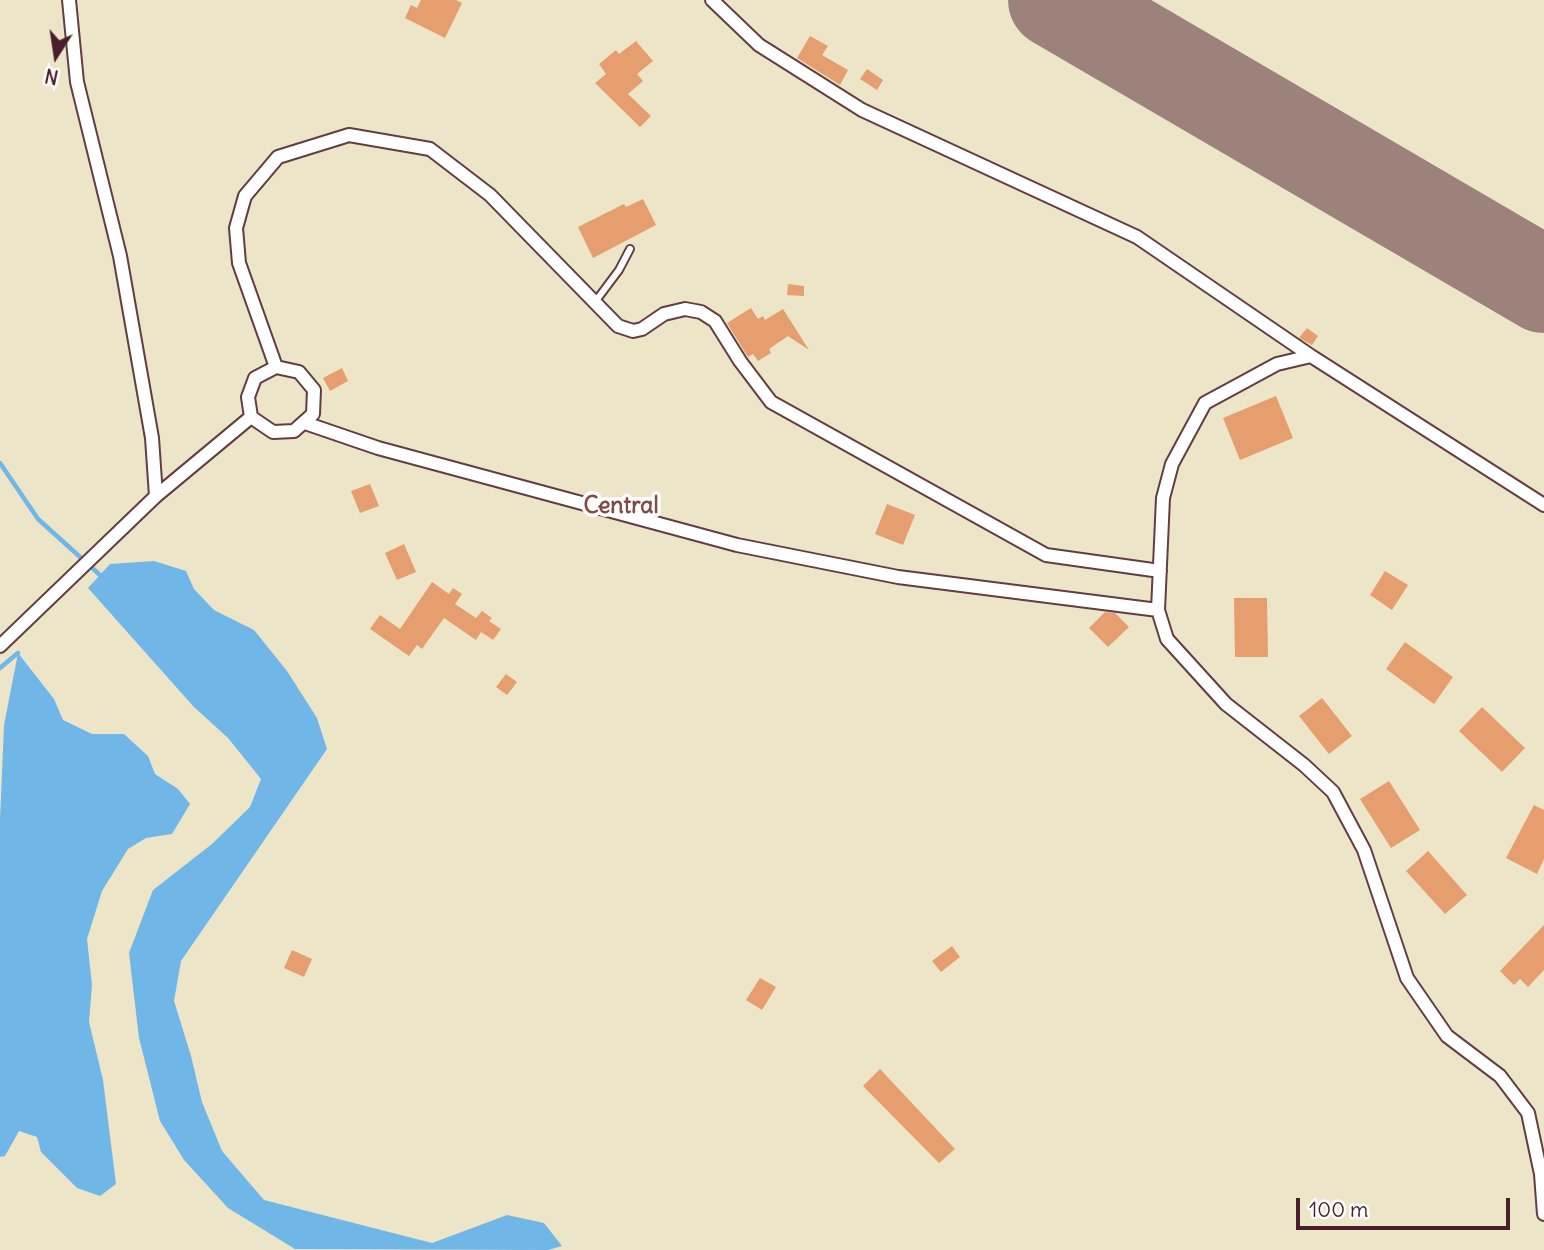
<!DOCTYPE html>
<style>
body{margin:0}
#map{position:relative;width:1544px;height:1250px;overflow:hidden;background:#ede5c8;font-family:Delius,sans-serif}
canvas{display:block}
.north{position:absolute;left:21px;top:21px;width:70px;height:70px;-webkit-text-stroke:5px #fff;paint-order:stroke;rotate:192deg;font-size:19px;font-weight:700;line-height:28px;text-align:center;color:#4a1f2b}
.north::after{content:'';display:block;margin:auto;width:24px;height:32px;background:#4a1f2b;clip-path:polygon(50% 0,100% 100%,50% 72%,0 100%)}
.scale{position:absolute;left:1296px;top:1198px;width:214px;height:32px;box-sizing:border-box;border:4px solid #4a1f2b;border-top:0;padding-left:9px;font-size:21px;line-height:24px;white-space:nowrap;color:#4a1f2b;-webkit-text-stroke:5px #fff;paint-order:stroke}
</style>
<div id="map">
<canvas width="1544" height="1250"></canvas>
<div class="north">N</div>
<div class="scale">100 m</div>
</div>
<script>
const c = document.querySelector('canvas').getContext('2d');
c.lineJoin = 'round';
function fillPath(path, color) { c.fillStyle = color; c.fill(path, 'evenodd'); }
const poly = rows => new Path2D(rows.map(r => 'M' + r).join(''));
function stroke(path, color, width, dash) { c.strokeStyle = color; c.lineWidth = width; c.lineCap = dash ? 'butt' : 'round'; c.setLineDash(dash || []); c.stroke(path); }
function label(font, color, halo, rows, align = 'center') {
  c.font = font + ' Delius,sans-serif'; c.lineWidth = 7; c.setLineDash([]); c.textBaseline = 'middle'; c.strokeStyle = halo; c.fillStyle = color; for (const [text, x, y, turn = 0] of rows) {
    c.save(); c.translate(x, y); c.rotate((+turn || 0) * Math.PI / 180); c.textAlign = isNaN(turn) ? turn : align; if (halo) c.strokeText(text, 0, 0); c.fillText(text, 0, 0); c.restore();
  }
}
const water = poly([
 [154,561,186,571,194,589,214,610,254,630,287,671,317,718,327,749,181,961,174,1001,191,1056,202,1102,222,1151,264,1200,432,1243,507,1215,544,1223,562,1246,548,1250,295,1249,228,1208,184,1160,160,1121,139,1038,129,953,153,890,212,844,250,807,261,779,228,738,193,706,88,588,110,564],
 [18,653,54,699,63,720,92,734,124,734,148,756,155,774,178,789,190,804,172,834,146,838,128,849,102,891,87,939,92,985,89,1022,103,1080,116,1184,100,1196,77,1188,41,1152,37,1137,19,1131,5,1156,0,1157,0,820,4,725]
]);
const stream = poly([
 [0,463,38,519,100,575],
 [0,668,18,653]
]);
const runway = poly([
 [1056,0,1544,285]
]);
const building = poly([
 [421,0,456,0,462,3,445,38,405,18,411,5,417,8],
 [810,36,828,46,822,55,848,70,840,85,797,58],
 [636,41,653,61,637,74,643,81,628,94,651,116,640,127,595,83,606,74,599,64,616,50,619,54],
 [867,69,883,80,877,90,860,79],
 [643,199,656,225,593,258,578,227,624,204,626,207],
 [788,284,804,286,804,296,787,295],
 [751,308,758,319,763,316,765,320,783,309,809,350,788,336,769,349,771,353,758,361,753,354,748,357,727,323],
 [1307,328,1318,336,1312,345,1299,338],
 [342,368,348,381,330,391,323,378],
 [1276,396,1293,438,1240,460,1223,418],
 [370,484,379,506,360,513,351,491],
 [887,504,915,515,903,545,875,534],
 [404,544,416,572,397,580,385,553],
 [1385,571,1408,585,1392,610,1370,595],
 [432,582,449,594,453,588,462,594,455,604,476,618,482,611,492,618,489,621,501,629,493,640,481,632,476,640,444,618,422,649,417,645,409,656,370,629,380,615,400,629],
 [1234,598,1267,598,1268,657,1235,657],
 [1105,612,1115,613,1129,627,1108,647,1089,628],
 [1405,642,1453,677,1434,704,1386,669],
 [506,674,517,682,507,695,496,687],
 [1322,698,1352,736,1329,754,1299,716],
 [1482,707,1525,748,1502,772,1459,731],
 [1389,781,1420,830,1391,848,1360,799],
 [1534,805,1544,810,1544,859,1537,874,1506,858],
 [1428,851,1467,895,1445,914,1406,871],
 [1544,925,1544,970,1528,987,1520,979,1514,985,1500,971],
 [952,946,960,957,941,972,932,961],
 [292,950,312,959,304,977,284,968],
 [760,978,776,987,762,1010,746,1000],
 [880,1069,955,1149,939,1163,863,1086]
]);
const service = poly([
 [595,302,619,270,630,249]
]);
const minor = poly([
 [712,0,759,45,862,110,1137,237,1311,356,1544,505],
 [1311,356,1277,364,1205,403,1172,464,1163,498,1158,610,1167,639,1226,704,1304,765,1333,792,1364,850,1407,978,1447,1036,1500,1076,1528,1113,1541,1174,1544,1214],
 [276,367,239,263,236,228,245,196,278,157,349,135,430,149,490,195,618,326,633,331,642,329,664,314,685,309,701,312,715,321,740,361,771,402,1046,555,1160,571],
 [276,367,299,372,314,390,313,414,294,431,273,432,251,417,248,397,255,378,276,367],
 [305,423,378,448,737,545,898,577,1158,610],
 [156,496,251,417],
 [0,646,156,496,152,438,120,256,77,82,69,0]
]);
const quarterNames = [
 ["Central",621,506]
];
fillPath(water, '#70b7e7');
stroke(stream, '#70b7e7', 4.5);
stroke(runway, '#9c827a', 96);
fillPath(building, '#e69e6f');
stroke(service, '#623d43', 10);
stroke(minor, '#623d43', 16);
stroke(service, '#fff', 6);
stroke(minor, '#fff', 12);
label('bold 23px', '#814b43', '#fff', quarterNames);
</script>
